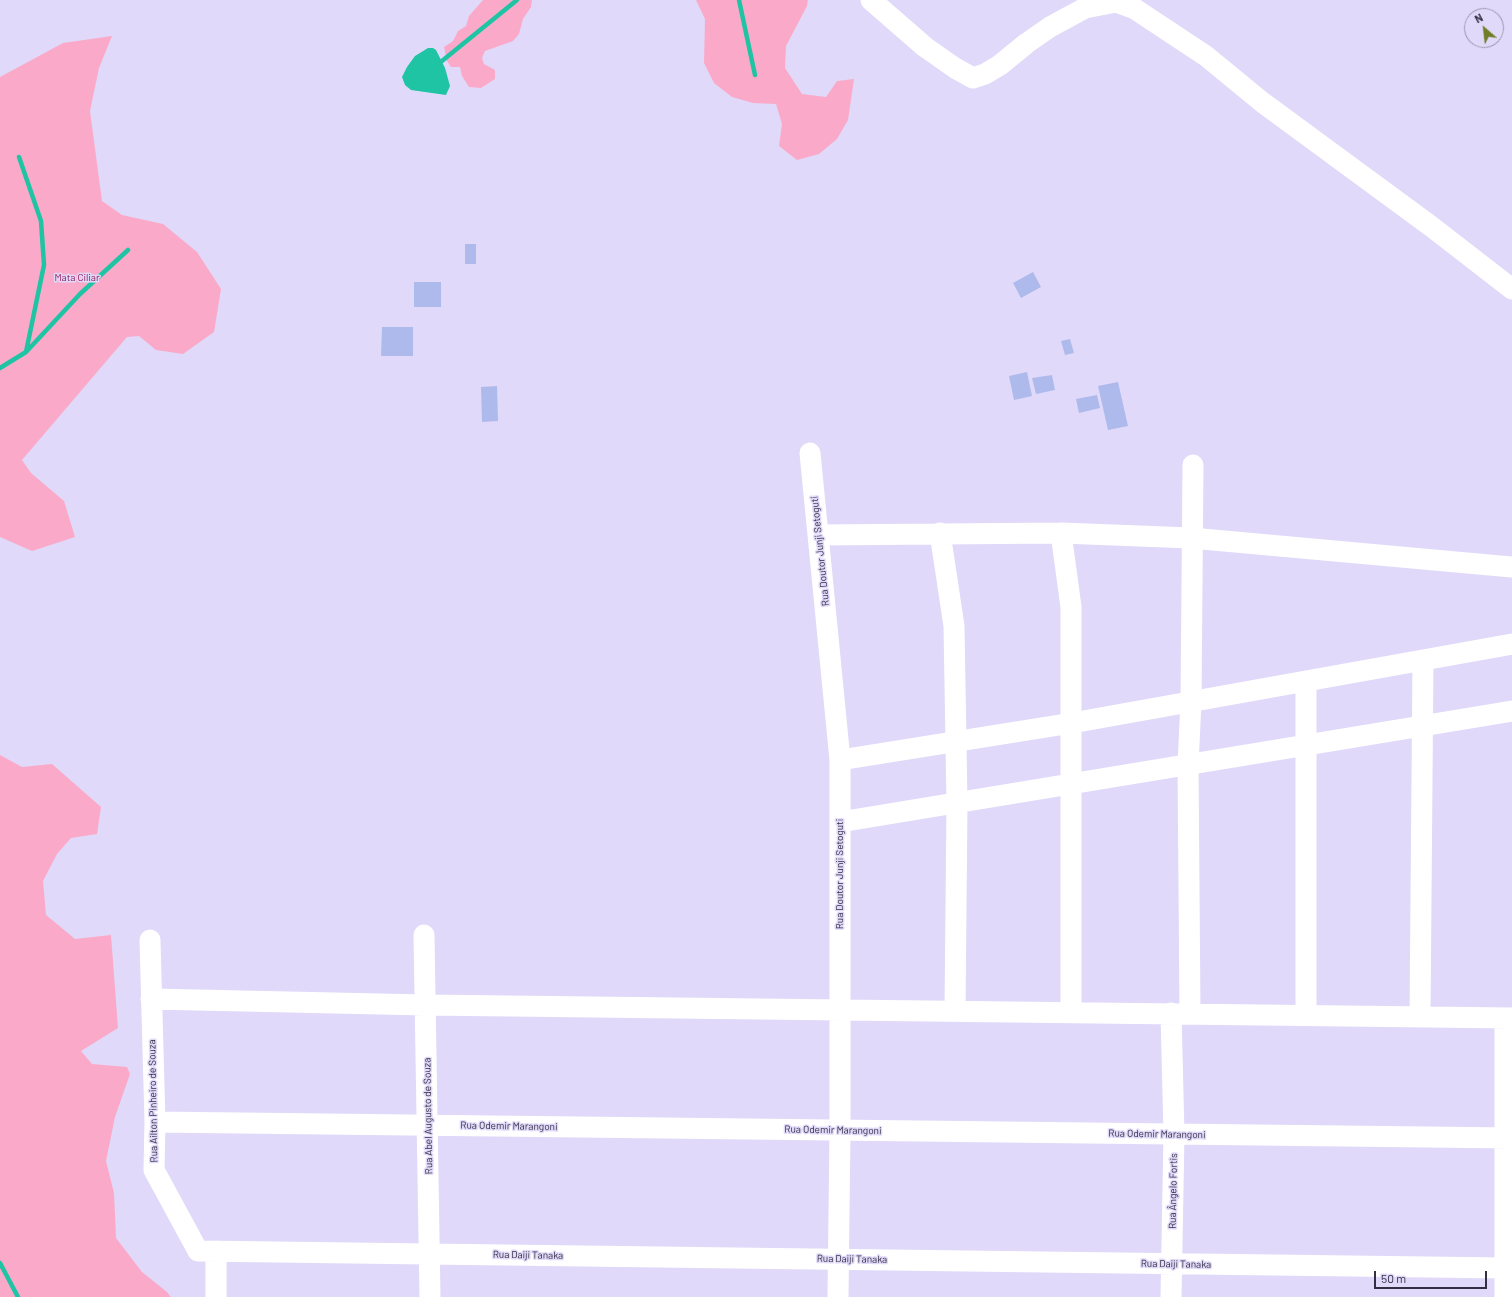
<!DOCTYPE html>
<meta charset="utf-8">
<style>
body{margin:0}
#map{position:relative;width:1512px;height:1297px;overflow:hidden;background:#e0d9f9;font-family:Barlow,sans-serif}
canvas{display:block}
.north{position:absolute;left:1464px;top:8px;width:40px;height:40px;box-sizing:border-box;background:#e0d9f9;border:1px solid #9b95b0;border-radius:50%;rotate:332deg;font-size:11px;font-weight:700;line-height:16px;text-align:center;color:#332f43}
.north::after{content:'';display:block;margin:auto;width:14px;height:18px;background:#737c27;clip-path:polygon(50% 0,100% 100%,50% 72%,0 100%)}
.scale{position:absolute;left:1374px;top:1271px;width:113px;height:18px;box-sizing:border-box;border:2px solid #332f43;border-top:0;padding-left:5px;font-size:12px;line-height:14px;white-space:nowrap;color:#332f43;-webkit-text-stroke:3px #e0d9f9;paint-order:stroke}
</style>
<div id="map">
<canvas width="1512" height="1297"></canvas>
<div class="north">N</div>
<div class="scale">50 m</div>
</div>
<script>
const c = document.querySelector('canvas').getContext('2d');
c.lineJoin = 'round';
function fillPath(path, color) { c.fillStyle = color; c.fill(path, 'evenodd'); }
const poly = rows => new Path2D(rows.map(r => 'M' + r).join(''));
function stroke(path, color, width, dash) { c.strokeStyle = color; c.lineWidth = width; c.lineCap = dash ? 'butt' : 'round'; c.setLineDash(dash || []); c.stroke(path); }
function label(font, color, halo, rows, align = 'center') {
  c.font = font + ' Barlow,sans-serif'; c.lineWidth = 3; c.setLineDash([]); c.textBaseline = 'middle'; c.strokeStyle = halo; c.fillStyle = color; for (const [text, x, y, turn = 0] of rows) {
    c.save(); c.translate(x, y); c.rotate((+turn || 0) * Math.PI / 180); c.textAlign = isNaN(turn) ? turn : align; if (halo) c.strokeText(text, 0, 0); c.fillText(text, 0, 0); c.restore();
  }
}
const green = poly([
 [483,0,532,0,531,7,523,19,519,34,513,41,485,51,482,58,484,64,495,70,495,79,481,88,469,87,462,76,460,67,451,67,447,61,444,47,453,41,458,31,466,26,469,16],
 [696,0,808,0,807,6,786,46,785,68,802,94,826,97,837,81,854,79,848,120,837,139,819,154,797,160,779,146,782,124,776,104,753,103,732,97,714,83,704,63,705,19],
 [112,36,99,68,90,111,102,201,122,215,163,224,197,252,221,289,214,332,183,354,156,350,139,336,127,337,22,460,31,473,64,501,75,537,32,551,0,537,0,77,63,43],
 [0,755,22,767,52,764,101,807,97,834,71,838,57,854,43,881,46,915,75,939,111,935,118,1028,81,1051,92,1064,127,1067,130,1074,115,1117,106,1161,114,1193,116,1238,142,1272,167,1292,171,1297,0,1297]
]);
const water = poly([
 [428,48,433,48,436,50,445,68,450,86,446,95,411,90,405,85,402,77,407,67,415,56]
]);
const stream = poly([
 [739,0,755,75],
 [437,65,517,0],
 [19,157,41,221,44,265,26,352],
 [0,368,26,352,80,294,128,250],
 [0,1263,18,1297]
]);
const building = poly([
 [465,244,476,244,476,264,465,264],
 [1033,272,1041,287,1021,298,1013,283],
 [414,282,441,282,441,307,414,307],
 [382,327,413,327,413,356,381,356],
 [1070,339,1074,353,1065,355,1061,341],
 [1027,372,1032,396,1014,400,1009,376],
 [1052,375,1055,390,1036,394,1032,378],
 [1118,382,1128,426,1108,430,1098,386],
 [497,386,498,421,482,422,481,387],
 [1097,395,1100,408,1079,413,1076,399]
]);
const minor = poly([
 [871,0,925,47,955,68,973,78,985,74,1000,65,1027,43,1050,27,1085,8,1116,2,1135,9,1206,56,1262,102,1432,227,1512,289],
 [810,453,840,760,840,1130,838,1297],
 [940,533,954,626,957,803,955,1011],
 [1061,533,1071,607,1071,1012],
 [819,535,1061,533,1191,538,1512,567],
 [1306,681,1306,1015],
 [840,760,1072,723,1512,644],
 [840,822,1512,711],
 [424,935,430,1297],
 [150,940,155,1122,154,1170,198,1251,1505,1268],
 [151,999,426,1005,1512,1018],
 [1171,1013,1174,1134,1171,1297],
 [1190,1013,1188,765,1191,702,1193,465],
 [1420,1017,1423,660],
 [1505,1018,1505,1297],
 [155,1122,1512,1138],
 [216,1251,216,1297]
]);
const parkNames = [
 ["Mata Ciliar",77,278]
];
const streetNames = [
 ["Rua Doutor Junji Setoguti",820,551,-96],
 ["Rua Doutor Junji Setoguti",840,874,-90],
 ["Rua Ailton Pinheiro de Souza",153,1101,-91],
 ["Rua Abel Augusto de Souza",428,1116,-91],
 ["Rua Odemir Marangoni",509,1126,1],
 ["Rua Odemir Marangoni",833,1130,1],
 ["Rua Odemir Marangoni",1157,1134,1],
 ["Rua Ângelo Fortis",1173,1191,-89],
 ["Rua Daiji Tanaka",528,1255,1],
 ["Rua Daiji Tanaka",852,1259,1],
 ["Rua Daiji Tanaka",1176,1264,1]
];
fillPath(green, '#faaac8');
fillPath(water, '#1ec4a4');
stroke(stream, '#1ec4a4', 4.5);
fillPath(building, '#afbaec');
stroke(minor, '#fff', 21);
label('10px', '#911858', '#e0d9f9', parkNames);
label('10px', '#332f43', '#e0d9f9', streetNames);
</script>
